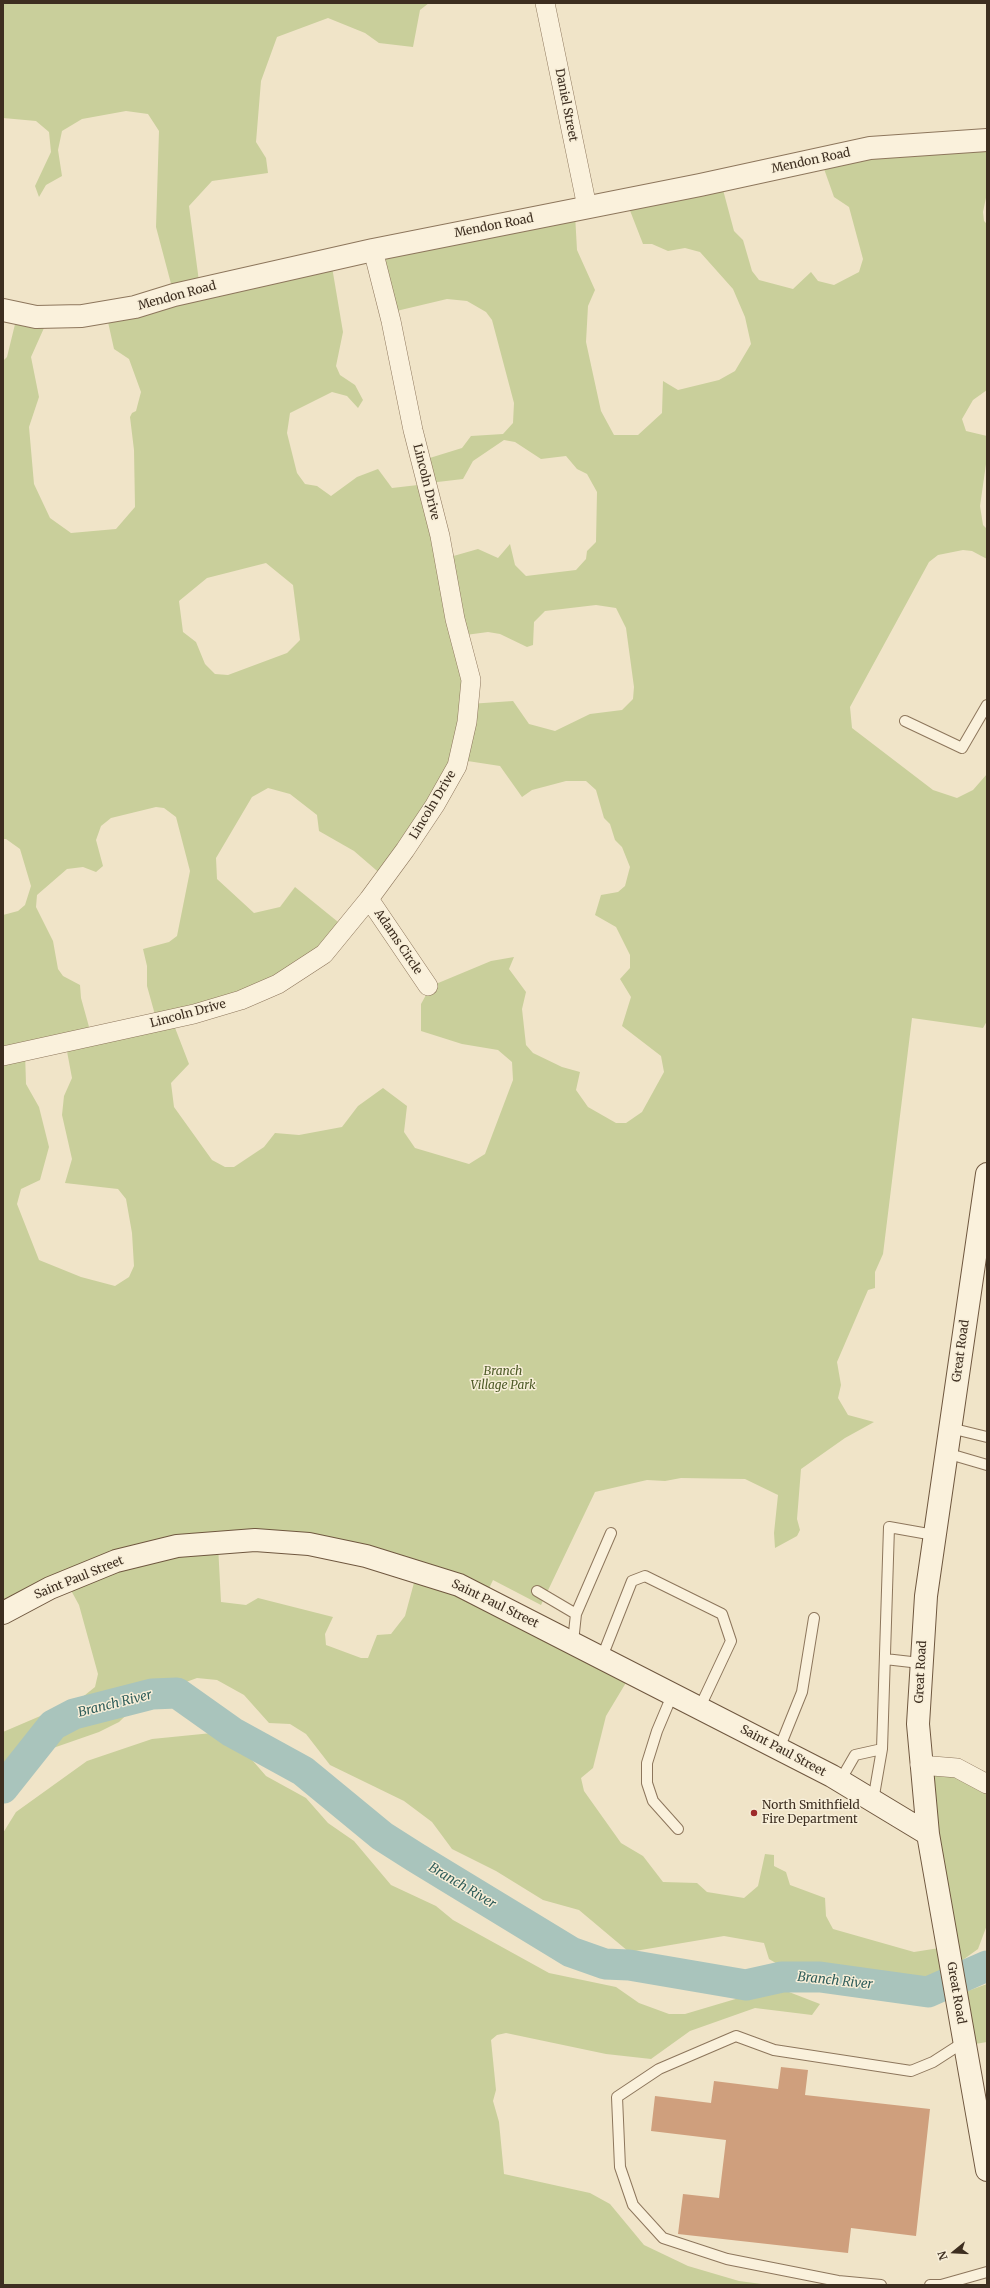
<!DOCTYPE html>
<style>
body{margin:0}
#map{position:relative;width:990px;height:2288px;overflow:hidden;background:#f0e4c8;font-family:Merriweather,serif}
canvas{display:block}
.frame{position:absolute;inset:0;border:4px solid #3d2e20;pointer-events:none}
.north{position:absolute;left:934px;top:2232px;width:40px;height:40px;-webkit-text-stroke:3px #f7eed8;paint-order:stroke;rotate:252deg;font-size:11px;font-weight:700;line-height:16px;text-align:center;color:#3d2e20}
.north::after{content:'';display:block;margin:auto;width:14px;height:18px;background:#3d2e20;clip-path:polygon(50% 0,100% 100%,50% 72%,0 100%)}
</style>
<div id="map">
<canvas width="990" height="2288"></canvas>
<div class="frame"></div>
<div class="north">N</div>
</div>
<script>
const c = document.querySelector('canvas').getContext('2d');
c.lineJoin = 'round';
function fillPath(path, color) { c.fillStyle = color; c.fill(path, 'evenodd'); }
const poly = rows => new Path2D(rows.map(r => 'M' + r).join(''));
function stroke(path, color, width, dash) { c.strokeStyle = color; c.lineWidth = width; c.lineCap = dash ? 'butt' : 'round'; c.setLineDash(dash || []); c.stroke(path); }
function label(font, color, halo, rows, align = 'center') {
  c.font = font + ' Merriweather,serif'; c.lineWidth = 3; c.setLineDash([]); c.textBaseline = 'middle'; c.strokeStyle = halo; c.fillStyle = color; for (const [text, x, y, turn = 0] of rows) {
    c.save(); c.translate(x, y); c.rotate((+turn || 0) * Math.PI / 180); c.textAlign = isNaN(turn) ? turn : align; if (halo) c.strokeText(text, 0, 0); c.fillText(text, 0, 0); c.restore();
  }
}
const green = poly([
 [3,3,429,3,420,10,413,47,379,43,365,33,328,18,277,37,261,81,256,142,266,158,268,173,212,181,189,206,200,289,331,261,343,332,336,366,340,375,355,385,363,400,358,408,347,396,332,392,290,413,287,433,297,473,305,484,317,486,331,496,357,477,378,469,392,488,418,485,420,461,462,448,471,436,503,434,513,423,514,403,492,320,486,312,467,301,447,299,388,313,372,258,575,214,577,250,595,290,588,306,586,342,601,411,614,435,638,435,662,413,663,381,678,390,719,380,735,371,751,344,745,317,733,289,700,252,685,248,668,251,652,244,643,244,629,208,722,186,734,231,743,240,752,271,759,280,793,289,811,272,818,281,834,285,859,272,863,259,849,207,834,197,823,166,987,142,987,193,983,212,984,221,987,224,987,390,973,400,962,419,966,431,987,436,987,457,980,506,983,525,987,529,987,559,972,551,963,550,938,555,929,562,850,707,852,728,933,790,957,798,973,790,987,774,987,1021,983,1028,912,1018,883,1254,875,1272,875,1288,868,1290,837,1362,841,1385,838,1398,848,1415,874,1422,845,1438,801,1469,797,1519,800,1530,797,1536,775,1548,774,1533,778,1495,745,1479,681,1478,665,1481,647,1480,595,1492,541,1605,493,1580,484,1599,630,1676,606,1716,593,1768,581,1778,584,1791,621,1843,643,1856,663,1882,697,1883,707,1892,744,1898,758,1886,765,1854,774,1855,774,1866,786,1872,790,1885,825,1898,826,1916,833,1929,914,1952,952,1946,925,1774,948,1769,987,1788,987,1925,978,1949,953,1967,906,1986,887,1986,836,1976,808,1978,791,1972,769,1959,764,1943,724,1936,629,1952,579,1910,543,1900,496,1871,452,1849,432,1822,404,1801,330,1765,306,1734,290,1724,269,1723,244,1695,217,1680,197,1678,145,1697,119,1722,99,1732,13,1762,3,1770,3,1732,80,1699,95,1687,98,1674,79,1605,67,1583,3,1612,3,915,18,911,25,905,31,886,20,849,6,839,3,839,3,361,7,357,17,316,48,319,31,357,39,397,29,427,34,484,50,518,71,533,116,529,135,507,134,450,130,417,132,413,136,411,141,392,129,359,114,349,106,313,174,295,156,227,159,131,148,114,126,111,82,119,62,131,58,150,62,176,46,185,39,197,35,186,51,152,49,132,36,121,3,118],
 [504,440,515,442,541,459,566,456,577,469,587,474,597,492,596,542,587,551,586,559,576,570,526,576,515,565,510,544,498,558,478,549,443,559,429,483,463,479,473,461],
 [266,563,293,585,300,640,287,653,228,675,215,674,205,664,196,642,183,632,179,601,207,578],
 [596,605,616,608,626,628,634,687,633,699,622,710,590,714,555,731,529,724,513,701,469,704,458,636,488,632,500,634,527,647,533,645,534,622,545,611],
 [461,760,500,766,522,797,532,790,566,781,586,781,596,790,604,818,610,824,615,840,622,847,630,867,625,886,618,892,601,895,595,915,616,927,630,955,630,968,620,979,631,997,622,1026,661,1056,664,1072,642,1112,626,1123,616,1123,588,1107,576,1090,580,1072,562,1067,533,1053,526,1045,522,1009,526,992,509,969,514,957,491,961,431,986,421,1004,421,1031,462,1044,498,1050,512,1062,513,1080,485,1154,469,1164,415,1148,404,1132,407,1106,383,1088,358,1106,342,1127,299,1135,275,1133,264,1147,234,1167,225,1167,212,1160,174,1107,171,1083,189,1064,172,1020,322,956,343,926,295,887,280,907,254,913,217,879,216,858,252,797,268,788,290,794,317,815,319,831,354,851,383,876],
 [156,807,164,808,176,817,190,871,177,936,169,942,143,949,147,966,147,986,157,1022,91,1034,81,998,80,985,63,976,58,969,53,941,36,907,37,895,67,869,83,867,96,872,103,866,96,840,101,826,111,818],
 [66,1046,72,1078,64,1096,62,1115,72,1159,65,1183,118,1189,126,1199,132,1233,134,1266,129,1277,115,1286,81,1277,39,1260,17,1204,21,1189,40,1180,49,1147,39,1107,26,1084,25,1052],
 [218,1545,367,1558,415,1579,405,1616,391,1634,377,1635,368,1658,361,1658,326,1645,325,1634,333,1617,258,1598,246,1605,221,1602],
 [212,1733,240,1746,266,1776,306,1798,328,1823,354,1841,391,1885,436,1906,453,1920,549,1973,616,1987,639,2003,669,2014,685,2014,776,1987,820,2004,812,2015,755,2008,690,2031,651,2059,606,2054,506,2033,497,2035,491,2040,496,2090,493,2101,499,2122,504,2174,590,2193,610,2204,644,2245,688,2266,739,2281,769,2285,3,2285,3,1833,16,1812,87,1761,152,1739],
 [987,1984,987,2042,969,2045,965,1992]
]);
const river = poly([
 [3,1788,53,1725,74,1714,152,1694,177,1693,232,1732,303,1771,382,1836,415,1857,571,1952,605,1964,629,1965,746,1985,782,1977,820,1977,928,1992,987,1966]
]);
const building = poly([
 [781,2067,808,2070,805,2095,930,2109,916,2236,851,2228,848,2253,678,2234,683,2194,719,2198,726,2140,651,2131,655,2096,711,2103,714,2081,778,2089]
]);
const service = poly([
 [905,721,962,748,987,705],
 [950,1428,987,1437],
 [946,1453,987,1465],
 [537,1591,576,1614,573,1642],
 [576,1614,611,1533],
 [602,1657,632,1581,645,1576,722,1614,731,1641,700,1707],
 [885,1659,920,1663],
 [673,1693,657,1731,647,1763,647,1783,653,1801,678,1829],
 [779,1749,802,1692,814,1618],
 [840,1781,855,1755,882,1749,889,1527,934,1535],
 [873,1801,882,1749],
 [881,2285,838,2281,727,2259,663,2238,633,2205,620,2167,617,2097,659,2069,736,2036,774,2050,911,2071,933,2062,964,2042],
 [930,2285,941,2285,987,2272]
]);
const minor = poly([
 [545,3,587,207],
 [369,899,428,986],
 [3,1056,194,1014,241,1000,278,984,324,954,369,899,405,850,435,805,457,766,467,722,471,680,455,619,440,536,413,430,391,321,373,250],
 [920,1765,957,1768,987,1784]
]);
const tertiary = poly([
 [3,310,36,317,82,316,135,307,174,295,373,250,700,185,870,148,987,140]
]);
const secondary = poly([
 [987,1174,926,1596,918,1724,928,1834,987,2170],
 [3,1613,50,1588,116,1561,177,1546,255,1540,309,1544,366,1556,459,1585,832,1776,928,1834]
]);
const markers = [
 [754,1813,4,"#9e2a2b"]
];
const streetNames = [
 ["Daniel Street",566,105,79],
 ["Mendon Road",811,161,-12],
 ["Mendon Road",494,226,-11],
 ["Mendon Road",177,296,-15],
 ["Lincoln Drive",426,482,76],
 ["Lincoln Drive",433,805,-59],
 ["Adams Circle",398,942,56],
 ["Lincoln Drive",188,1014,-15],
 ["Great Road",961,1351,-82],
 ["Saint Paul Street",79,1578,-22],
 ["Saint Paul Street",495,1604,26],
 ["Great Road",921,1672,-87],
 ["Saint Paul Street",783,1751,28],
 ["Great Road",956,1993,80]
];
const parkNames = [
 ["Branch",503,1372],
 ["Village Park",503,1386]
];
const poiNames = [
 ["North Smithfield",762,1806],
 ["Fire Department",762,1820]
];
const waterNames = [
 ["Branch River",115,1704,-14],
 ["Branch River",462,1886,31],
 ["Branch River",835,1981,6]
];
fillPath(green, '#c9cf9b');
stroke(river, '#a9c4bc', 31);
fillPath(building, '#cf9f7d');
stroke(service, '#8d765c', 12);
stroke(minor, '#8d765c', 20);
stroke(tertiary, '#8d765c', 24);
stroke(secondary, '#6f573f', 24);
stroke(service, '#faf1dc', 10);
stroke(minor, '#faf1dc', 19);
stroke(tertiary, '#faf1dc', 22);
stroke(secondary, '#faf1dc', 22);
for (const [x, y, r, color] of markers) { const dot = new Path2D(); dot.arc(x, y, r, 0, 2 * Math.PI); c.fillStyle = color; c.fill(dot); stroke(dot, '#f7eed8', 1.5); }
label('12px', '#3d2e20', '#f7eed8', streetNames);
label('italic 12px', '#4d5a26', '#f7eed8', parkNames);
label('12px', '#3d2e20', '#f7eed8', poiNames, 'left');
label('italic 13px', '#2f5d5a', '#f7eed8', waterNames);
</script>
